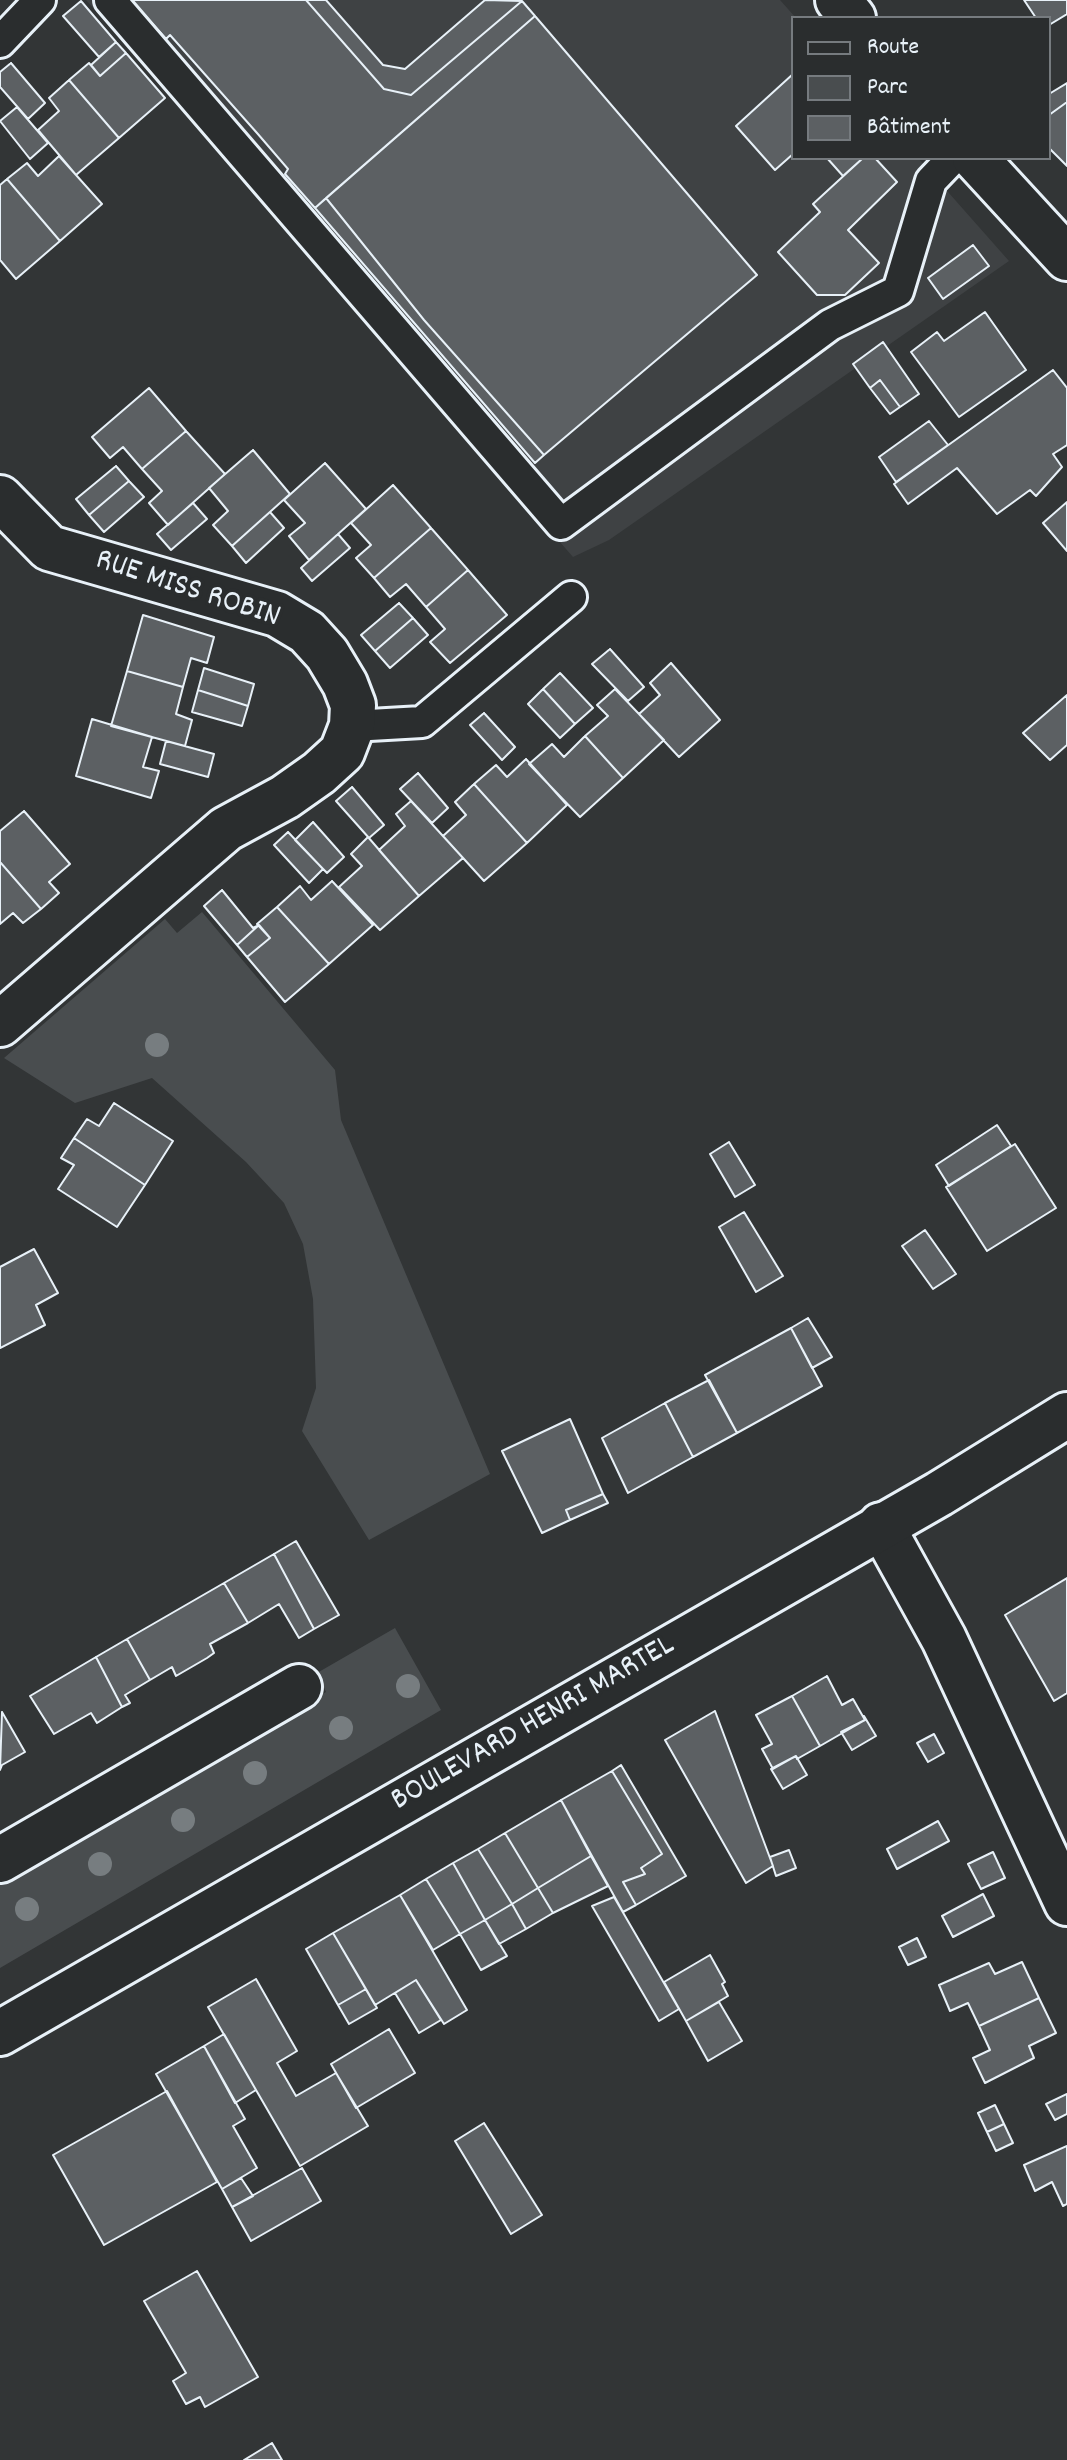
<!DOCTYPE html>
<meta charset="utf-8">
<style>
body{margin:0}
#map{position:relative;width:1067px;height:2460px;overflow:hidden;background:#323536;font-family:Dekko,sans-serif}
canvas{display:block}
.legend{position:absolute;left:791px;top:16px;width:260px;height:144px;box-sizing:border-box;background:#2a2d2e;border:2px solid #767b7f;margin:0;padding:10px 14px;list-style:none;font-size:24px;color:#e8f1f8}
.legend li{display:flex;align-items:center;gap:16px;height:40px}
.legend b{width:40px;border:2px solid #767b7f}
</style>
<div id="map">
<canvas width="1067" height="2460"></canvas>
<ul class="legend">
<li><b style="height:10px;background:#2a2d2e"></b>Route</li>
<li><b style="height:22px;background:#494d4f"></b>Parc</li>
<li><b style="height:22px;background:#5c6063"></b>Bâtiment</li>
</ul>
</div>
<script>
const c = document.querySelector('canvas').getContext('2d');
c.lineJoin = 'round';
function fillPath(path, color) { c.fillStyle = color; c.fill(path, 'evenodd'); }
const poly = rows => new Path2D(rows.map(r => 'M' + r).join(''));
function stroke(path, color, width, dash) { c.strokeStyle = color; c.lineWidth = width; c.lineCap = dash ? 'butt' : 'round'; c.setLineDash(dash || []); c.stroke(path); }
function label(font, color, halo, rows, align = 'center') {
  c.font = font + ' Dekko,sans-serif'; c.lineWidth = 7; c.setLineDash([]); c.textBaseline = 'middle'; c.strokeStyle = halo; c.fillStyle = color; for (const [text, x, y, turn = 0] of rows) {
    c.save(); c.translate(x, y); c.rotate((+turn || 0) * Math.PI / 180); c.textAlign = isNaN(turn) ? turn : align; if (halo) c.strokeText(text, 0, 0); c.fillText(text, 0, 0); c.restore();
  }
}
const built = poly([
 [86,0,780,0,796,18,793,18,793,158,918,158,1009,261,609,540,573,557]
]);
const green = poly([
 [202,912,335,1070,341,1120,490,1474,369,1540,302,1431,316,1388,313,1299,303,1244,284,1203,246,1162,152,1078,75,1103,4,1058,165,919,177,933],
 [395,1628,441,1710,0,1968,0,1880,326,1692,317,1673]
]);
const building = poly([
 [131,0,306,0,384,89,411,95,522,1,535,16,315,208,285,174,288,169,257,133,170,35,166,39,131,0],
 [306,0,326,0,383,65,405,69,485,0,522,1,411,95,384,89,306,0],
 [1024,0,1067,0,1067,14,1049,25,1049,18,1036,18,1024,0],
 [81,1,116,42,99,57,63,16,81,1],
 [535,16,757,275,544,455,424,320,326,198,535,16],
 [116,42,126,53,100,76,91,65,116,42],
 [126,53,165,98,119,138,69,80,89,63,100,76,126,53],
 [11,63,45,103,28,119,0,87,0,72,11,63],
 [793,74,793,154,775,170,736,126,793,74],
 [69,80,119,138,76,175,38,130,59,111,49,98,69,80],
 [1067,83,1067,102,1049,115,1049,94,1067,83],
 [1067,102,1067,166,1049,148,1049,115,1067,102],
 [17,107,48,143,30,159,0,121,17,107],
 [59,156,102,204,60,241,7,179,27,163,38,176,59,156],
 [827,158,863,158,843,176,827,158],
 [863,158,875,158,897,182,848,230,879,263,845,295,817,295,778,252,820,212,813,204,863,158],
 [7,179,60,241,16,279,0,260,0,185,7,179],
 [326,198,424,320,544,455,535,463,315,208,326,198],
 [973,245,989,266,943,299,928,278,973,245],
 [985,312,1026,370,959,417,911,352,937,332,944,341,985,312],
 [883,342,919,394,900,407,880,380,870,388,853,364,883,342],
 [1053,370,1067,388,1067,445,1053,454,1062,467,1036,496,1030,490,997,514,957,468,908,504,894,484,1053,370],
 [880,380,900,407,890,414,870,388,880,380],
 [149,388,186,431,142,469,123,447,110,458,92,437,149,388],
 [929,421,948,445,896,482,879,457,929,421],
 [186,431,225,474,168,525,149,503,162,491,142,469,186,431],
 [253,450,290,494,232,546,213,525,228,511,209,488,253,450],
 [325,463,366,509,309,560,289,536,305,523,284,500,325,463],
 [116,466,129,481,89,515,76,499,116,466],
 [129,481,144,497,104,532,89,515,129,481],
 [393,485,431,528,374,578,356,558,371,545,351,523,393,485],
 [1067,502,1067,551,1043,523,1067,502],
 [193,503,207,519,171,550,157,534,193,503],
 [270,512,284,528,246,563,232,546,270,512],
 [431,528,468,570,426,607,406,584,390,597,374,578,431,528],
 [338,534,350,548,312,581,301,568,338,534],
 [468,570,507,615,450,663,430,642,445,629,426,607,468,570],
 [399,603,413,618,375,651,361,635,399,603],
 [143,615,214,637,207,663,191,658,183,687,127,671,143,615],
 [413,618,428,635,390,668,375,651,413,618],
 [610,649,644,687,628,701,592,664,610,649],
 [671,663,720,720,679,757,639,714,660,695,650,683,671,663],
 [204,668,254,684,248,706,198,690,204,668],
 [127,671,183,687,176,714,192,720,185,746,111,726,127,671],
 [560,673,593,708,575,724,543,689,560,673],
 [543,689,575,724,560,738,528,704,543,689],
 [615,689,664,740,623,778,585,736,608,716,597,705,615,689],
 [198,690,248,706,242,726,192,712,198,690],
 [1067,695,1067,745,1050,760,1023,733,1067,695],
 [484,713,515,747,502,760,470,725,484,713],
 [92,719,152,737,143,767,159,771,151,798,76,776,92,719],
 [585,736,623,778,580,817,529,764,552,744,564,757,585,736],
 [166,741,214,754,208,777,160,764,166,741],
 [526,759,567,805,527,843,474,784,496,765,507,777,526,759],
 [418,773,448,808,432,823,400,789,418,773],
 [474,784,527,843,484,881,443,836,466,815,455,802,474,784],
 [352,787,384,825,369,838,336,801,352,787],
 [411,801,463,858,419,896,379,850,405,826,396,814,411,801],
 [24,811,70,864,49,882,59,893,41,909,0,862,0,831,24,811],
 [313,822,344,857,327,873,295,840,313,822],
 [288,832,323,869,309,883,274,845,288,832],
 [368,837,419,896,380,930,339,887,362,866,351,854,368,837],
 [0,862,41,909,23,923,13,913,0,924,0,862],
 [332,881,373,925,329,964,277,907,300,886,311,900,332,881],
 [222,890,253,928,259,925,237,945,204,906,222,890],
 [277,907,329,964,285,1002,247,957,270,938,257,924,277,907],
 [259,925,270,938,247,957,237,945,259,925],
 [114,1103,173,1141,145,1185,74,1138,87,1119,99,1126,114,1103],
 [997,1125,1011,1146,949,1186,936,1165,997,1125],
 [74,1138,145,1185,117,1227,58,1189,74,1165,61,1158,74,1138],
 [729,1142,755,1185,735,1197,710,1154,729,1142],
 [1015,1144,1056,1208,987,1251,946,1187,1015,1144],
 [744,1212,783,1276,756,1292,719,1227,744,1212],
 [925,1230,956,1274,933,1289,902,1246,925,1230],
 [34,1249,58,1293,36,1305,45,1325,0,1348,0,1267,34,1249],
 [808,1318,832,1357,812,1368,791,1328,808,1318],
 [791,1328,822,1386,737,1433,705,1375,791,1328],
 [709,1380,737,1433,693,1457,665,1403,709,1380],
 [665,1403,693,1457,628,1493,602,1438,665,1403],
 [570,1419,603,1494,566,1510,570,1520,542,1533,502,1451,570,1419],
 [603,1494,608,1503,570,1520,566,1510,603,1494],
 [296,1541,339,1615,314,1629,274,1554,296,1541],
 [274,1554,314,1629,299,1638,279,1604,248,1623,224,1583,274,1554],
 [1067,1578,1067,1693,1054,1701,1005,1615,1067,1578],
 [224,1583,248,1623,210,1644,214,1653,207,1658,176,1676,172,1667,150,1680,127,1639,224,1583],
 [127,1639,150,1680,125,1695,130,1703,122,1707,96,1657,127,1639],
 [96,1657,122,1707,97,1723,91,1713,54,1734,30,1696,96,1657],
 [827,1676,842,1705,853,1699,865,1720,820,1746,792,1696,827,1676],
 [792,1696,820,1746,797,1759,796,1756,773,1769,762,1749,772,1744,756,1715,792,1696],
 [715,1711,773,1866,746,1883,665,1740,715,1711],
 [2,1712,25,1752,2,1765,0,1770,2,1712],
 [864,1716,876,1736,852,1750,841,1732,865,1720,864,1716],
 [934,1734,944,1753,928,1762,917,1743,934,1734],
 [796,1756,807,1775,783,1789,771,1769,796,1756],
 [621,1765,686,1876,636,1905,623,1882,645,1874,641,1868,662,1854,612,1771,621,1765],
 [612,1771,662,1854,641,1868,645,1874,623,1882,636,1905,623,1912,561,1800,612,1771],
 [561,1800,591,1856,538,1888,505,1833,561,1800],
 [938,1821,949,1841,897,1869,887,1849,938,1821],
 [505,1833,538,1888,512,1904,478,1849,505,1833],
 [478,1849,512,1904,485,1920,453,1863,478,1849],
 [789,1850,796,1868,776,1876,770,1857,789,1850],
 [993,1852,1005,1878,981,1889,968,1864,993,1852],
 [591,1856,608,1886,553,1913,538,1888,591,1856],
 [453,1863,485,1920,460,1934,426,1879,453,1863],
 [426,1879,460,1934,433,1950,400,1895,426,1879],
 [538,1888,553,1913,526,1929,512,1904,538,1888],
 [983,1894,994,1916,953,1937,942,1916,983,1894],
 [400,1895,467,2010,444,2024,416,1980,375,2005,333,1933,400,1895],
 [614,1897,679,2009,659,2021,592,1906,614,1897],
 [512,1904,526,1929,499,1944,485,1920,512,1904],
 [485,1920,507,1956,481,1970,460,1934,485,1920],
 [333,1933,366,1989,338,2005,306,1949,333,1933],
 [917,1938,926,1957,908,1965,899,1947,917,1938],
 [710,1955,725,1982,722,1984,728,1996,686,2021,664,1982,710,1955],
 [1022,1962,1039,1998,979,2026,968,2003,950,2011,939,1985,989,1963,995,1974,1022,1962],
 [256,1979,297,2051,277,2063,296,2096,336,2073,368,2126,300,2166,208,2007,256,1979],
 [416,1980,441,2020,419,2033,395,1993,416,1980],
 [366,1989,377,2008,349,2024,338,2005,366,1989],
 [1039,1998,1056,2033,1029,2046,1034,2058,985,2083,973,2058,990,2050,979,2026,1039,1998],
 [719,2002,742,2041,708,2061,686,2021,719,2002],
 [389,2029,415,2073,356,2108,331,2064,389,2029],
 [224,2034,256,2090,235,2103,204,2046,224,2034],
 [204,2046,245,2119,233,2126,257,2168,222,2189,156,2074,204,2046],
 [167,2091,217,2182,104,2245,53,2155,167,2091],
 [1067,2094,1067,2114,1055,2120,1046,2104,1067,2094],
 [995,2105,1004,2124,987,2132,978,2113,995,2105],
 [484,2123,542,2215,511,2234,455,2141,484,2123],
 [1004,2124,1013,2143,996,2151,987,2132,1004,2124],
 [1067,2146,1067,2204,1063,2206,1052,2182,1035,2191,1024,2165,1067,2146],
 [302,2168,321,2201,251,2241,232,2207,302,2168],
 [241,2178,253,2196,232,2207,222,2189,241,2178],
 [197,2271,258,2377,205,2407,200,2397,186,2404,173,2381,186,2373,144,2301,197,2271],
 [272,2443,282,2460,244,2460,272,2443]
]);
const lane = poly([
 [110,0,561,524,830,325,898,291,931,181,953,158],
 [0,42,40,0],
 [352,726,422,722,571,597]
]);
const street = poly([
 [0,498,49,548,277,614,307,632,327,654,345,684,353,705,352,726,342,752,319,773,285,797,226,829,0,1024],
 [881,1525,944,1639,1067,1903],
 [0,1860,299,1687]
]);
const secondary = poly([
 [838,0,853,18],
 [975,158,1067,258],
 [0,2033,939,1494,1067,1415]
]);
const trees = [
 [157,1045],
 [408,1686],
 [341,1728],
 [255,1773],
 [183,1820],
 [100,1864],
 [27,1909]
];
const streetNames = [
 ["RUE MISS ROBIN",187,591,18],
 ["BOULEVARD HENRI MARTEL",534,1725,-30]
];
fillPath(built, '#3f4244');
fillPath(green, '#494d4f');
fillPath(building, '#5c6063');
stroke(building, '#e8f1f8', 2);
stroke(lane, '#e8f1f8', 36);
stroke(street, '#e8f1f8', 50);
stroke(secondary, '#e8f1f8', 50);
stroke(lane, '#2a2d2e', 30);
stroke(street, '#2a2d2e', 44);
stroke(secondary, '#2a2d2e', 44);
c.fillStyle = '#777d80';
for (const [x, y] of trees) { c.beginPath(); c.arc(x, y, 12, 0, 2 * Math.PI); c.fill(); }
label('32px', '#e8f1f8', '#2a2d2e', streetNames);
</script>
